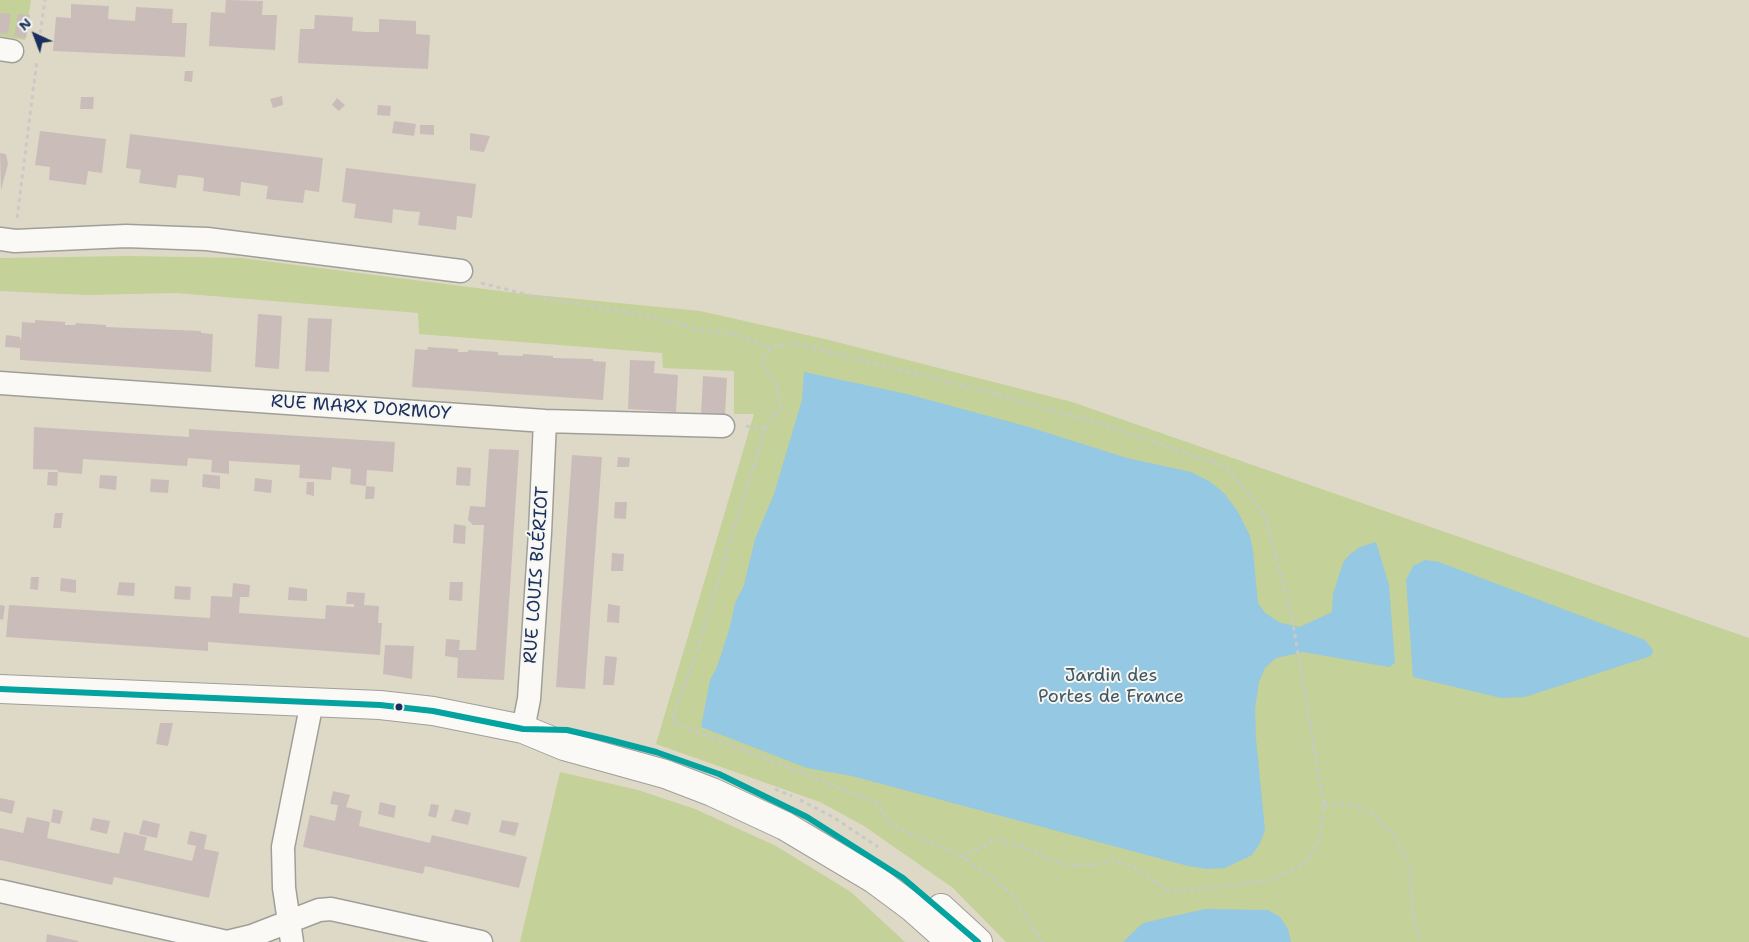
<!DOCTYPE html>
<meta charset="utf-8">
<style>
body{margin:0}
#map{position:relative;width:1749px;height:942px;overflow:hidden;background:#ded9c6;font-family:"Shantell Sans",sans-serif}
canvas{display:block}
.north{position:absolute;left:10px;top:10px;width:50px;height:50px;-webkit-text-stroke:4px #f6f6f2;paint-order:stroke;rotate:317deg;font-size:14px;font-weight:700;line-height:20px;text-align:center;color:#1b2f5e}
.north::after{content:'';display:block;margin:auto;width:18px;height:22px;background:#1b2f5e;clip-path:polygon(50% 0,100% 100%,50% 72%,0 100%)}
</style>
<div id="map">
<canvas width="1749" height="942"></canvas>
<div class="north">N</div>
</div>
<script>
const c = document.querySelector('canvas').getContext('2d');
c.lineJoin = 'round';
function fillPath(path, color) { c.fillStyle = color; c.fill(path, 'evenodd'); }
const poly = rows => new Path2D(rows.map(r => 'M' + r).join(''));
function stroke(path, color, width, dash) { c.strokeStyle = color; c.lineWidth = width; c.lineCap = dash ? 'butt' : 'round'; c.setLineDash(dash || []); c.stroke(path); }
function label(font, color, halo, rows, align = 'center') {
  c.font = font + ' "Shantell Sans",sans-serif'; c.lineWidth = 4; c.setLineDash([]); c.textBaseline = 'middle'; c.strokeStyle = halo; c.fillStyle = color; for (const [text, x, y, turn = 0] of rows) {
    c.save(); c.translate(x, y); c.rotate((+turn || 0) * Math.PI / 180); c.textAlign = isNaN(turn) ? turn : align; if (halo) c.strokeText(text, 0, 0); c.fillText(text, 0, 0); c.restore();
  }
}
const green = poly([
 [0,0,31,0,25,40,0,36],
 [129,256,241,258,516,293,700,311,829,340,1072,402,1749,638,1749,942,1006,942,953,888,864,826,820,802,656,744,754,414,734,414,734,371,663,368,662,353,419,334,418,313,176,293,86,295,0,291,0,258],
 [560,772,638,790,695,809,776,846,851,892,905,942,520,942]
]);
const water = poly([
 [804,372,907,394,1029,427,1127,458,1191,472,1209,481,1224,493,1238,512,1250,536,1253,551,1258,603,1265,613,1281,623,1300,627,1332,612,1333,594,1343,563,1349,555,1360,547,1376,542,1389,585,1395,663,1389,667,1303,652,1276,658,1265,668,1259,682,1255,709,1256,739,1265,830,1260,843,1252,855,1225,868,1207,869,1188,866,852,776,807,768,701,727,710,680,717,667,730,627,735,603,744,585,755,539,774,494,802,400],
 [1425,560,1439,562,1645,640,1653,650,1651,656,1525,697,1501,698,1413,677,1406,580,1413,566],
 [1205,909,1268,910,1280,917,1288,929,1291,942,1123,942,1143,923]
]);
const building = poly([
 [226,0,263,1,262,15,277,15,275,50,209,46,211,12,225,13],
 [71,4,109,6,108,19,135,21,136,7,173,9,172,23,187,23,185,57,53,51,56,17,71,18],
 [0,13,11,14,8,34,0,33],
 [18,14,30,15,26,38,14,36],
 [315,15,353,17,352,31,366,32,379,32,379,19,416,21,416,34,430,35,428,69,298,63,300,29,314,29],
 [185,71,193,71,192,82,184,81],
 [282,96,283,105,273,108,270,99],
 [81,97,94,97,93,109,80,109],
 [337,98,345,105,339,111,332,105],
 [378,105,391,106,390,116,377,115],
 [394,121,416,124,414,136,392,133],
 [420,125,434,125,434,135,420,134],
 [40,131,106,139,102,173,88,171,86,185,49,180,50,167,35,165],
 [470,133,490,136,484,152,470,150],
 [130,134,323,158,319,192,305,190,303,203,266,199,268,186,241,182,240,196,203,191,204,178,190,176,178,175,176,188,139,183,141,170,126,168],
 [0,153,6,154,8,164,1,190],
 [346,168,476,184,472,218,457,216,456,230,418,225,420,212,407,211,393,209,392,223,354,218,356,204,342,202],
 [258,314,282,316,279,369,255,367],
 [308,318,332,319,329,372,305,371],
 [35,320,65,322,65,325,75,325,76,323,106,325,106,327,201,331,201,333,213,334,211,372,20,360,20,348,5,347,6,335,20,337,21,342,22,322,35,323],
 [428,347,458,349,458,352,468,352,468,350,498,352,498,355,523,356,523,354,553,356,553,358,593,359,593,361,606,362,603,400,412,387,415,349,427,350],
 [630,360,655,361,654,373,678,375,676,412,628,409],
 [703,376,727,378,725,415,701,414],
 [34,427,189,437,189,429,395,442,393,472,367,470,366,486,375,487,374,499,365,499,366,486,350,484,351,469,332,467,331,480,299,478,300,465,229,461,229,474,211,472,212,460,188,458,187,466,83,459,82,474,58,472,58,470,33,469],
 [489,449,519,450,504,680,457,678,458,658,445,656,446,639,460,640,459,650,476,650,484,525,473,525,468,520,470,506,485,507],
 [572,455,602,457,585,689,556,687],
 [618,457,630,458,629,467,617,467],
 [457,467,471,468,470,486,456,485],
 [48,472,58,472,57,486,47,485],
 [203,474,220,476,220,489,202,487],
 [100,475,117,476,116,490,99,488],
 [255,478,272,480,271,493,254,491],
 [151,479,169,480,168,493,150,492],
 [307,482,314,482,314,496,306,494],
 [615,502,627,502,626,519,614,518],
 [55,513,63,513,61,528,53,528],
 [454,524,466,526,465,544,453,543],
 [612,553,624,554,623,571,611,571],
 [31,577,39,577,38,590,30,589],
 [61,578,76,580,76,593,60,591],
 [119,582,135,583,134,596,117,595],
 [450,582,463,582,462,601,449,600],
 [233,583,250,585,249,597,240,597,239,613,325,619,326,605,354,607,354,604,346,604,347,592,365,593,364,605,379,606,378,623,382,623,380,655,208,642,208,651,6,637,9,605,210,618,211,596,232,597],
 [175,586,191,587,190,600,174,599],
 [289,587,307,589,307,601,288,600],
 [608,604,620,606,619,623,607,622],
 [0,605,5,606,3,620,0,619],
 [385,645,414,646,412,679,383,674],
 [605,656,617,657,614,685,603,685],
 [160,723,173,723,168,746,156,744],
 [333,791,350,795,346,807,362,811,359,826,430,843,432,835,527,857,519,888,425,866,423,874,303,847,310,815,335,821,338,805,330,804],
 [0,798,15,801,12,814,0,811],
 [380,802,396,806,394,818,378,814],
 [431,804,439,805,436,818,428,816],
 [53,809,63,811,60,824,51,822],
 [455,809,471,813,468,825,451,821],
 [27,817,50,822,47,838,119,854,124,832,147,837,144,850,192,861,196,846,187,844,190,831,207,835,204,849,219,852,209,898,114,877,112,885,0,860,0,828,23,833],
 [93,818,110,821,107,834,90,830],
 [143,820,160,824,157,838,139,834],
 [502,820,519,823,515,836,499,832],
 [47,934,78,941,78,942,46,942]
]);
const path = poly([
 [38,49,45,0],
 [17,218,37,60],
 [481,283,537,297,626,312,683,324,694,329,738,335,770,348],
 [746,426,765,429,697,650,672,722,876,802,890,824,963,857,1011,893,1042,942],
 [765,429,780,408,777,386,762,364,770,348,793,343,992,393,1104,425,1227,467,1265,515,1292,618,1324,805,1320,840,1308,860,1290,872,1270,880,1191,890,1168,891,1134,867,1111,859,1096,865,1068,865,1048,859,1025,847,996,839,963,857],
 [775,789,792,796],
 [800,800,833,817,878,847],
 [1324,805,1348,804,1370,812,1395,837,1410,868,1413,912,1419,942]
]);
const street = poly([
 [0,49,12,51],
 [0,239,15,241,126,236,207,239,461,271],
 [0,383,545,421,723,426],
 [523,729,529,699,540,533,545,421],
 [0,891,227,942,252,936,319,910,331,909,481,942],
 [292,942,284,888,283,847,312,702]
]);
const primary = poly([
 [0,689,380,705,433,711,523,729,564,746,665,774,712,792,785,826,874,879,913,908,951,942],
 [941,908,978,942]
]);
const bus1 = poly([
 [0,689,380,705,433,711,523,729,567,730,606,739,656,752,719,774,807,817,903,878,978,942]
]);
const markers = [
 [399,707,4.5,"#1b2f5e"]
];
const streetNames = [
 ["RUE MARX DORMOY",361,408,4],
 ["RUE LOUIS BLÉRIOT",537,575,-86]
];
const parkNames = [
 ["Jardin des",1111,676],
 ["Portes de France",1111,697]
];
fillPath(green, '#c4d198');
fillPath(water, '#94c8e3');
fillPath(building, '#cabdb9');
stroke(street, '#9f9f9a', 25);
stroke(primary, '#9f9f9a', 30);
stroke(path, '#c9c9c8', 3, [4, 4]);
stroke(street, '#faf9f6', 22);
stroke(primary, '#faf9f6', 28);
stroke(bus1, '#04a39f', 6);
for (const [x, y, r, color] of markers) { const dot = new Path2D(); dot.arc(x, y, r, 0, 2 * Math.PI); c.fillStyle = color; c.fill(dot); stroke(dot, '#f6f6f2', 2); }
label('18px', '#1b2f5e', '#f6f6f2', streetNames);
label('18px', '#405663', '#f6f6f2', parkNames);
</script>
